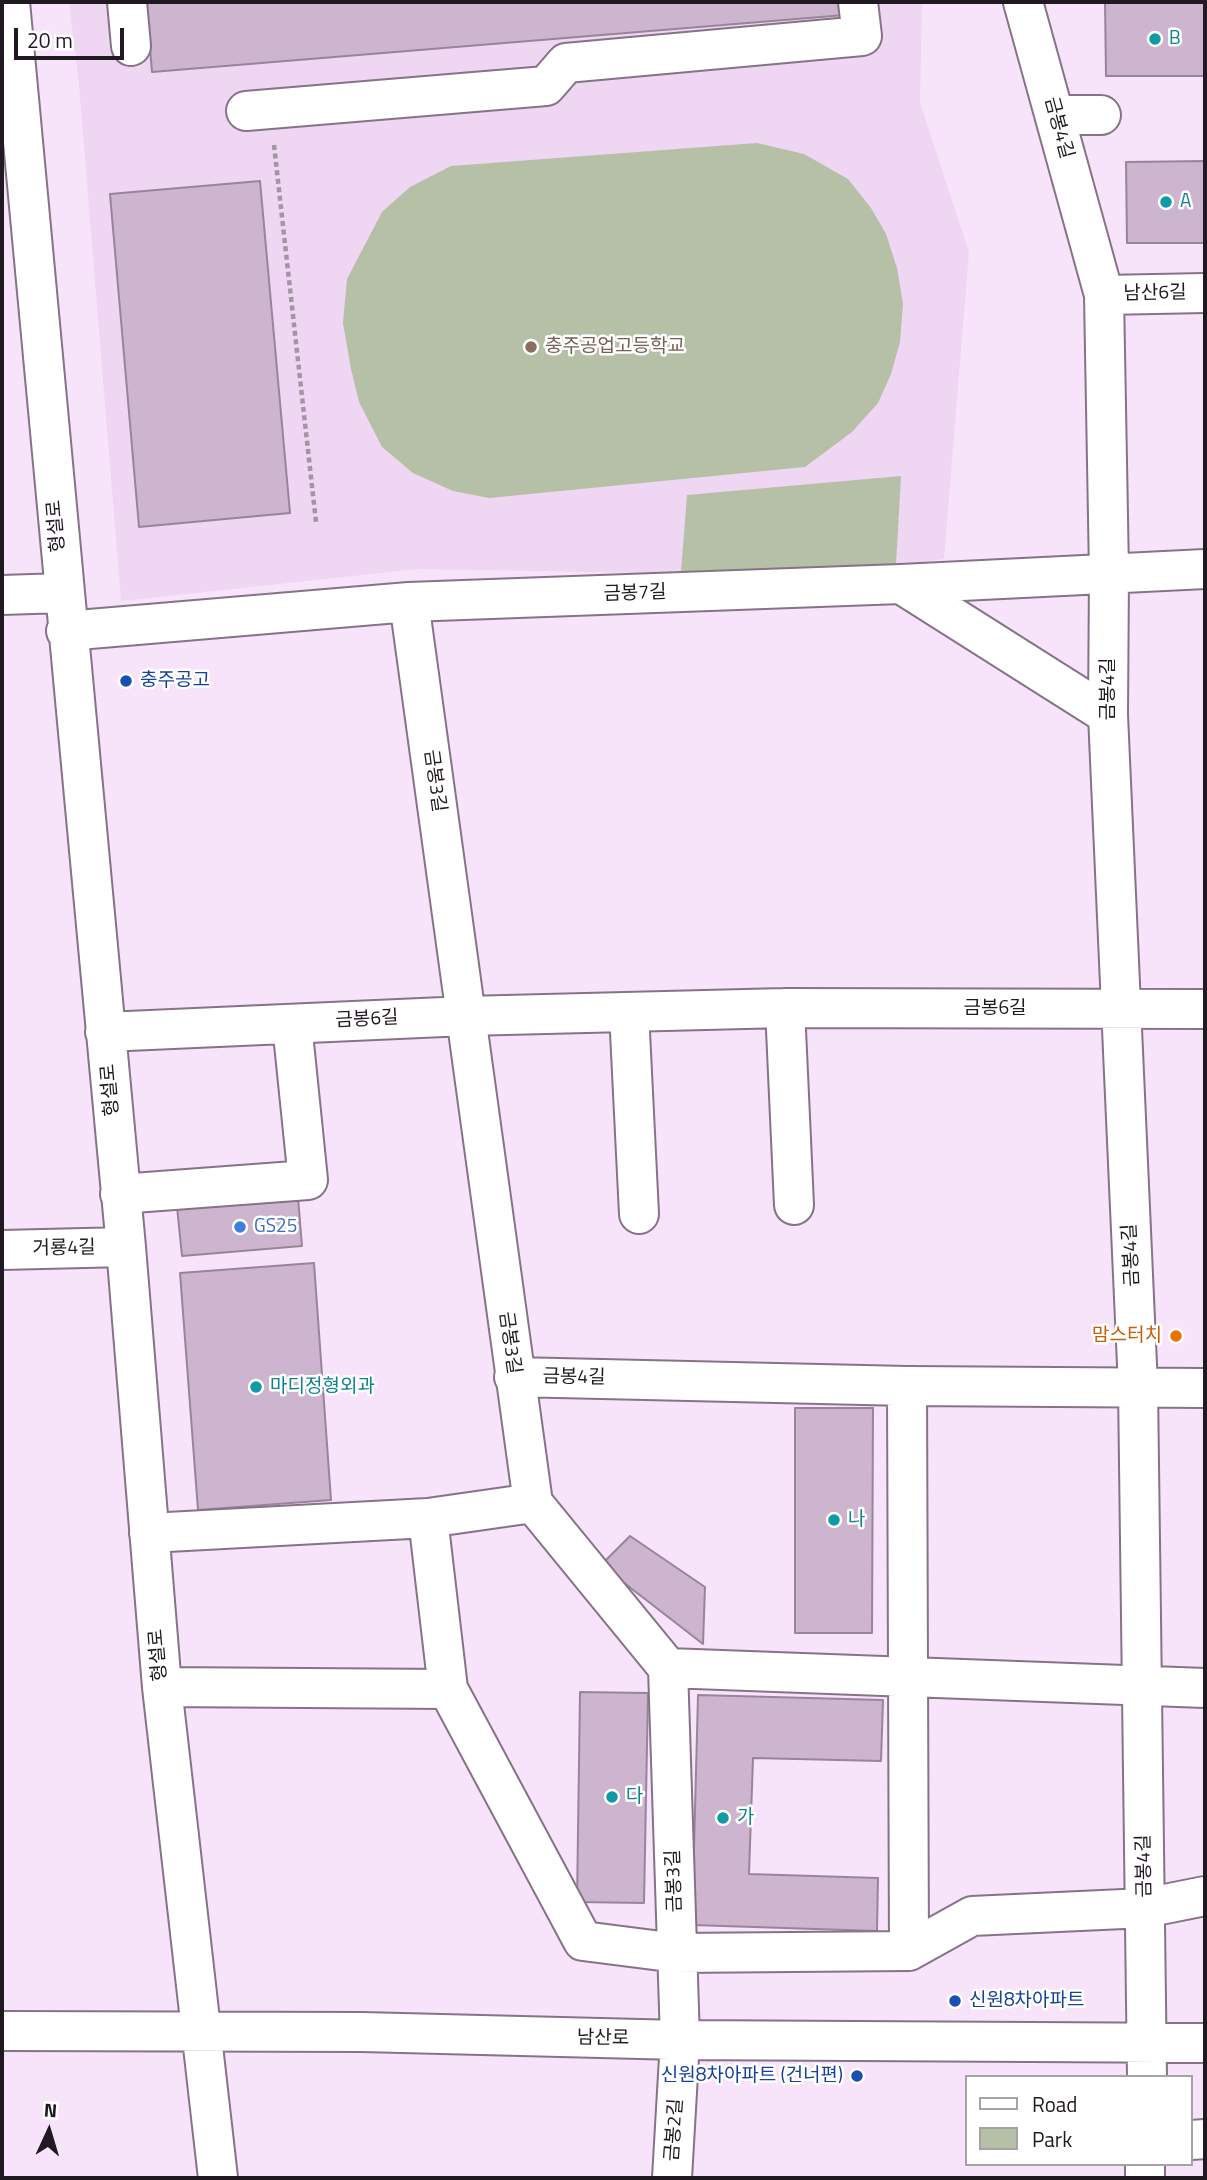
<!DOCTYPE html>
<meta charset="utf-8">
<style>
body{margin:0}
#map{position:relative;width:1207px;height:2180px;overflow:hidden;background:#f8e4fa;font-family:"Titillium Web",sans-serif}
canvas{display:block}
.frame{position:absolute;inset:0;border:4px solid #201921;pointer-events:none}
.legend{position:absolute;left:965px;top:2075px;width:228px;height:91px;box-sizing:border-box;background:#fff;border:2px solid #a6a3a6;margin:0;padding:9px 12px;list-style:none;font-size:21px;color:#201921}
.legend li{display:flex;align-items:center;gap:14px;height:35px}
.legend b{width:35px;border:2px solid #a6a3a6}
.north{position:absolute;left:14px;top:2096px;width:70px;height:70px;-webkit-text-stroke:5px #fff;paint-order:stroke;rotate:4deg;font-size:19px;font-weight:700;line-height:28px;text-align:center;color:#201921}
.north::after{content:'';display:block;margin:auto;width:24px;height:32px;background:#201921;clip-path:polygon(50% 0,100% 100%,50% 72%,0 100%)}
.scale{position:absolute;left:14px;top:28px;width:110px;height:32px;box-sizing:border-box;border:4px solid #201921;border-top:0;padding-left:9px;font-size:21px;line-height:24px;white-space:nowrap;color:#201921;-webkit-text-stroke:5px #fff;paint-order:stroke}
</style>
<div id="map">
<canvas width="1207" height="2180"></canvas>
<div class="frame"></div>
<ul class="legend">
<li><b style="height:9px;background:#fff"></b>Road</li>
<li><b style="height:19px;background:#b5c0a7"></b>Park</li>
</ul>
<div class="north">N</div>
<div class="scale">20 m</div>
</div>
<script>
const c = document.querySelector('canvas').getContext('2d');
c.lineJoin = 'round';
function fillPath(path, color) { c.fillStyle = color; c.fill(path, 'evenodd'); }
const poly = rows => new Path2D(rows.map(r => 'M' + r).join(''));
function stroke(path, color, width, dash) { c.strokeStyle = color; c.lineWidth = width; c.lineCap = dash ? 'butt' : 'round'; c.setLineDash(dash || []); c.stroke(path); }
function label(font, color, halo, rows, align = 'center') {
  c.font = font + ' "Titillium Web","Noto Sans KR",sans-serif'; c.lineWidth = 5; c.setLineDash([]); c.textBaseline = 'middle'; c.strokeStyle = halo; c.fillStyle = color; for (const [text, x, y, turn = 0] of rows) {
    c.save(); c.translate(x, y); c.rotate((+turn || 0) * Math.PI / 180); c.textAlign = isNaN(turn) ? turn : align; if (halo) c.strokeText(text, 0, 0); c.fillText(text, 0, 0); c.restore();
  }
}
const built = poly([
 [69,2,922,2,920,103,969,252,944,559,822,576,418,569,121,601,79,85]
]);
const green = poly([
 [757,143,804,154,848,179,871,208,886,234,897,268,903,304,900,342,891,374,878,403,852,432,805,467,489,498,453,491,413,473,382,447,359,402,351,369,343,323,347,279,382,212,410,187,451,166],
 [901,476,896,564,822,576,681,572,687,495]
]);
const building = poly([
 [146,2,844,2,845,15,152,72,146,2],
 [1105,2,1205,2,1205,76,1106,76,1105,2],
 [1205,161,1205,243,1127,243,1126,162,1205,161],
 [260,181,290,513,139,527,110,194,260,181],
 [298,1197,302,1246,182,1256,177,1207,298,1197],
 [314,1263,331,1500,198,1510,180,1273,314,1263],
 [795,1408,873,1408,872,1633,795,1633,795,1408],
 [630,1536,705,1587,703,1644,601,1565,630,1536],
 [580,1692,648,1693,644,1903,577,1902,580,1692],
 [698,1695,883,1700,881,1761,753,1758,749,1874,878,1878,877,1931,692,1925,698,1695]
]);
const path = poly([
 [274,145,316,522]
]);
const minor = poly([
 [10,2,126,1247,162,1687,218,2178],
 [127,2,131,46],
 [1023,2,1104,295,1109,573,1108,715,1138,1387,1147,2077],
 [246,111,546,86,566,63,862,36,858,2],
 [1055,115,1101,115],
 [1104,295,1205,293],
 [901,584,1108,715],
 [2,595,63,593],
 [409,602,533,1503,668,1668,680,2040,672,2178],
 [66,631,409,602,901,584,1205,569],
 [785,1008,794,1205],
 [629,1012,639,1214],
 [105,1032,466,1016,785,1008,1205,1009],
 [120,1194,308,1180,292,1024],
 [2,1250,126,1247],
 [514,1377,907,1386,1205,1388],
 [149,1533,428,1518,533,1503],
 [668,1668,1205,1688],
 [162,1687,448,1689,428,1518],
 [448,1689,583,1941,677,1953,909,1951,907,1386],
 [909,1951,972,1916,1145,1908,1205,1896],
 [2,2031,362,2032,680,2040,1205,2043],
 [1191,2140,1205,2139],
 [1145,2178,1145,2164]
]);
const markers = [
 [1155,39,7,"#0f9aa8"],
 [1166,202,7,"#0f9aa8"],
 [531,347,7,"#8d6e63"],
 [126,681,7,"#1a4fb4"],
 [240,1227,7,"#3f7fe0"],
 [1176,1336,7,"#e8710a"],
 [256,1387,7,"#0f9aa8"],
 [834,1520,7,"#0f9aa8"],
 [612,1797,7,"#0f9aa8"],
 [723,1818,7,"#0f9aa8"],
 [955,2001,7,"#1a4fb4"],
 [857,2076,7,"#1a4fb4"]
];
const cultureNames = [
 ["B",1169,39],
 ["A",1180,202],
 ["마디정형외과",270,1387],
 ["나",848,1520],
 ["다",626,1797],
 ["가",737,1818]
];
const streetNames = [
 ["금봉4길",1058,128,75],
 ["남산6길",1155,294,-1],
 ["형설로",57,526,-95],
 ["금봉7길",635,594,-2],
 ["금봉4길",1109,689,-90],
 ["금봉3길",434,781,82],
 ["금봉6길",995,1009],
 ["금봉6길",367,1020,-3],
 ["형설로",111,1090,-95],
 ["거룡4길",64,1249,-1],
 ["금봉4길",1132,1255,-93],
 ["금봉3길",509,1343,82],
 ["금봉4길",574,1378,1],
 ["형설로",159,1655,-95],
 ["금봉4길",1145,1866,-91],
 ["금봉3길",675,1881,-92],
 ["남산로",603,2039,1],
 ["금봉2길",675,2130,-86]
];
const educationNames = [
 ["충주공업고등학교",545,347]
];
const transitNames = [
 ["충주공고",140,681],
 ["신원8차아파트",969,2001],
 ["신원8차아파트 (건너편)",843,2076,"right"]
];
const shopNames = [
 ["GS25",254,1227]
];
const foodNames = [
 ["맘스터치",1162,1336]
];
fillPath(built, '#efd6f2');
fillPath(green, '#b5c0a7');
fillPath(building, '#cdb4cf');
stroke(building, '#978599', 2);
stroke(minor, '#857386', 42);
stroke(path, '#a495a5', 4.5, [5, 3.5]);
stroke(minor, '#fff', 38);
for (const [x, y, r, color] of markers) { const dot = new Path2D(); dot.arc(x, y, r, 0, 2 * Math.PI); c.fillStyle = color; c.fill(dot); stroke(dot, '#fff', 2.5); }
label('19px', '#0d838f', '#fff', cultureNames, 'left');
label('19px', '#201921', '#fff', streetNames);
label('19px', '#785e54', '#fff', educationNames, 'left');
label('19px', '#164399', '#fff', transitNames, 'left');
label('19px', '#366cbe', '#fff', shopNames, 'left');
label('19px', '#c56008', '#fff', foodNames, 'right');
</script>
